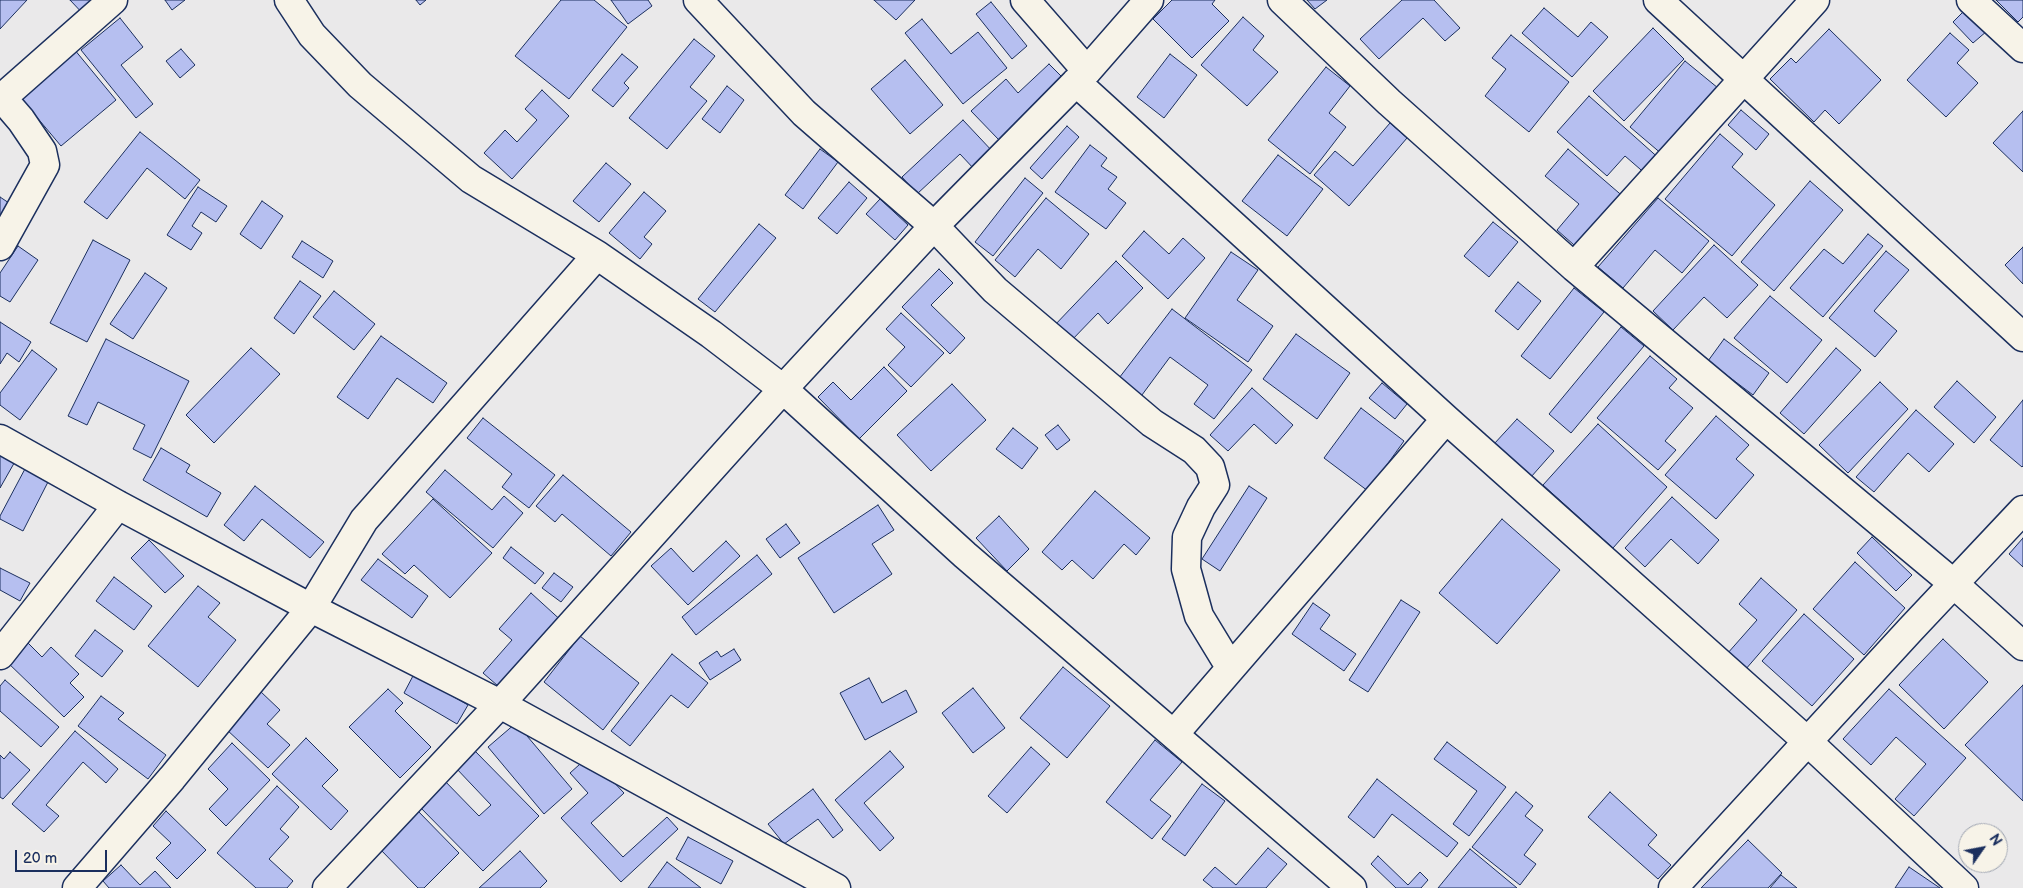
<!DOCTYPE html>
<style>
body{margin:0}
#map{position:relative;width:2023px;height:888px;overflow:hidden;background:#eae9ea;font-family:"Balsamiq Sans",sans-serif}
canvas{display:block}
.north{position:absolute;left:1958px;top:823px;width:50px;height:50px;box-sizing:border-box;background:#f7f3e8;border:1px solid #9fa5b1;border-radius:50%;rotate:57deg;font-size:14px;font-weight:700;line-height:20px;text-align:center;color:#1b2f5e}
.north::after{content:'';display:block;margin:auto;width:18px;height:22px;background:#1b2f5e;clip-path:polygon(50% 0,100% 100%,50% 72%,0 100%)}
.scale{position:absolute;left:15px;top:850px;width:92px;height:22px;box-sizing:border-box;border:2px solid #1b2f5e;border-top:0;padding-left:6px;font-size:15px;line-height:18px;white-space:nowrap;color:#1b2f5e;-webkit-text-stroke:4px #f7f3e8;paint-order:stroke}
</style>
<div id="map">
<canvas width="2023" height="888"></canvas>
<div class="north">N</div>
<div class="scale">20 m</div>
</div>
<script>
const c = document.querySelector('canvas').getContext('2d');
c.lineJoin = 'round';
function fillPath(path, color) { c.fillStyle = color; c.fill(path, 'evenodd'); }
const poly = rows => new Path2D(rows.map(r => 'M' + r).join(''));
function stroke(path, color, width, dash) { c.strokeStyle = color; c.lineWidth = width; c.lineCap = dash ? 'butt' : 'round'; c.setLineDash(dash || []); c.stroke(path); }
const building = poly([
 [0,0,27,0,0,29,0,0],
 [70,0,105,0,87,18,70,0],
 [165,0,185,0,172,10,165,0],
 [416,0,426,0,420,5,416,0],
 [561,0,594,0,627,27,569,99,515,56,561,0],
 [611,0,648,0,652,6,628,24,611,0],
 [874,0,915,0,896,20,874,0],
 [1172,0,1215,0,1212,4,1229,21,1192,58,1153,19,1172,0],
 [1307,0,1327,0,1315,9,1307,0],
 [1402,0,1434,0,1460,28,1445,41,1423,18,1379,59,1360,39,1402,0],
 [1996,0,2023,0,2023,17,2018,22,1996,0],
 [991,2,1027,46,1012,59,976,14,991,2],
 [1544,8,1578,37,1591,22,1608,37,1572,77,1522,33,1544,8],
 [1966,9,1987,31,1973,43,1953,22,1966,9],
 [1243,17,1264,36,1253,50,1278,72,1247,106,1201,65,1243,17],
 [120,18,143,47,121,65,153,104,136,118,81,50,120,18],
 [922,19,951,54,978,32,1007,68,963,104,905,33,922,19],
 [1653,28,1684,59,1624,121,1593,91,1653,28],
 [1829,29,1881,80,1839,124,1825,110,1814,122,1770,79,1791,58,1796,63,1829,29],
 [1950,33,1969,50,1957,63,1978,83,1946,117,1907,80,1950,33],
 [1511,35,1569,82,1529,132,1485,96,1506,69,1492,58,1511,35],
 [694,39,715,56,690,87,707,101,667,149,629,118,694,39],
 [74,49,116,100,61,146,19,96,74,49],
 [181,49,195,65,180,78,166,61,181,49],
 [622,54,638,67,624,83,629,88,613,107,592,90,622,54],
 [1170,54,1197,75,1164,118,1137,97,1170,54],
 [905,60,943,105,910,134,871,89,905,60],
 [1685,61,1718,88,1663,155,1630,127,1685,61],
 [1049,64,1064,79,999,140,971,111,1006,79,1018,93,1049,64],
 [1326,67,1350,86,1329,113,1346,127,1310,174,1268,140,1326,67],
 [727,86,744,100,720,133,702,119,727,86],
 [542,90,569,116,512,179,484,153,505,130,517,142,537,120,525,109,542,90],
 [1589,96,1662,161,1648,176,1625,156,1607,176,1557,132,1589,96],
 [1741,110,1769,134,1756,150,1728,125,1741,110],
 [2023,111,2023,172,1993,143,2023,111],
 [963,120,994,153,975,170,960,154,917,194,902,177,963,120],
 [1390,123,1407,138,1349,206,1314,175,1335,151,1353,166,1390,123],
 [1067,126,1079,137,1042,179,1030,168,1067,126],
 [140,132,200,180,185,199,147,168,107,219,84,202,140,132],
 [1720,134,1743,154,1732,167,1775,205,1732,256,1665,199,1720,134],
 [1090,145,1107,158,1101,166,1117,177,1108,189,1126,203,1106,229,1055,192,1090,145],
 [820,149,838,162,803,209,785,195,820,149],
 [1568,149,1626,199,1582,252,1557,230,1579,204,1545,176,1568,149],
 [1278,155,1323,189,1287,236,1242,201,1278,155],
 [606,163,631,184,599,222,573,201,606,163],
 [1025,178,1043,193,993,256,975,242,1025,178],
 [1810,181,1843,210,1774,291,1741,262,1810,181],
 [849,182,867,198,837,234,818,218,849,182],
 [198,187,227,206,216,222,201,212,192,226,202,233,191,250,167,235,198,187],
 [644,192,666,211,644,237,652,244,640,259,609,233,644,192],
 [0,197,9,203,0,216,0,197],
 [1046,198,1089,234,1061,269,1038,249,1015,277,995,260,1046,198],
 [1658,198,1709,241,1682,273,1655,250,1623,288,1598,267,1658,198],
 [880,199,908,225,895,240,866,214,880,199],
 [262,201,283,216,261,249,240,234,262,201],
 [1493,222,1518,242,1489,277,1464,256,1493,222],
 [759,224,776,238,715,312,698,299,759,224],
 [1144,231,1169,254,1183,238,1205,258,1168,299,1122,256,1144,231],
 [1868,234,1883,246,1823,317,1790,288,1824,249,1843,264,1868,234],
 [93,240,130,260,87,342,50,323,93,240],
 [302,241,333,261,323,278,292,257,302,241],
 [1714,245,1758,285,1727,318,1704,297,1673,330,1653,311,1714,245],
 [18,246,38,260,10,302,0,296,0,273,18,246],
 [2023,247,2023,284,2005,265,2023,247],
 [1886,251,1909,270,1874,311,1897,331,1875,357,1829,318,1886,251],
 [1231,252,1258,270,1237,300,1273,326,1248,362,1185,318,1231,252],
 [1116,261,1143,288,1108,324,1098,313,1069,343,1053,327,1116,261],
 [939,269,953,283,931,305,965,338,950,354,902,307,939,269],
 [145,273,167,288,133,339,110,324,145,273],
 [300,281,321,296,294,334,274,318,300,281],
 [1518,282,1541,301,1518,330,1495,311,1518,282],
 [1574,288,1604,312,1550,379,1521,356,1574,288],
 [334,291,375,324,354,350,313,317,334,291],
 [1770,296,1822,340,1787,383,1734,338,1770,296],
 [1172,309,1252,370,1214,419,1194,404,1208,385,1170,357,1139,399,1116,382,1172,309],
 [901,313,944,353,911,387,888,365,905,347,886,329,901,313],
 [0,322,31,342,19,362,7,353,0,364,0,322],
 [1621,327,1644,346,1571,433,1549,414,1621,327],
 [1296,334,1350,373,1317,419,1263,379,1296,334],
 [381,336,447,383,433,403,397,378,368,419,337,397,381,336],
 [106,339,189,381,151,458,133,449,145,425,98,402,87,425,68,416,106,339],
 [1724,339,1769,373,1753,395,1708,361,1724,339],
 [251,348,280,374,214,443,186,415,251,348],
 [1836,348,1861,370,1804,434,1780,413,1836,348],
 [32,350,57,369,20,420,0,405,0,393,32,350],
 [1650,356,1677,379,1669,388,1693,408,1665,441,1676,450,1658,470,1597,418,1650,356],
 [884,367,907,391,859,439,818,397,833,382,851,400,884,367],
 [1957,381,1996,417,1974,443,1934,407,1957,381],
 [1880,382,1908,409,1848,473,1819,445,1880,382],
 [1382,383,1407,404,1395,419,1369,398,1382,383],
 [952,384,986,420,931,471,897,435,952,384],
 [1252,388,1293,425,1276,444,1254,424,1228,451,1210,435,1252,388],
 [2023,400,2023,466,2022,467,1990,440,2023,400],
 [1361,408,1404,441,1368,491,1324,458,1361,408],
 [1916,410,1954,444,1929,472,1908,453,1874,492,1856,477,1916,410],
 [1716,416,1749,445,1736,459,1754,475,1716,519,1665,475,1716,416],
 [483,418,555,475,529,508,502,487,512,474,467,438,483,418],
 [1517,419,1554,451,1531,477,1494,444,1517,419],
 [1598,424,1667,487,1613,548,1543,485,1598,424],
 [1058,425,1070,440,1057,450,1045,435,1058,425],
 [1013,428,1038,448,1022,469,996,449,1013,428],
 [0,448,17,458,0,488,0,448],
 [161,448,190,465,186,472,221,493,207,517,143,480,161,448],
 [26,467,49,480,23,531,0,519,0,516,26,467],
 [445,470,492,510,504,496,523,513,493,548,426,492,445,470],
 [563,475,631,532,611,556,562,514,555,522,536,506,563,475],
 [255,486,324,542,310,558,262,519,244,541,224,525,255,486],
 [1249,486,1267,498,1220,571,1202,559,1249,486],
 [1095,491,1150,538,1136,555,1124,544,1093,579,1072,560,1062,570,1042,552,1095,491],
 [1672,497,1719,540,1698,564,1671,539,1645,567,1625,548,1672,497],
 [433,499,492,553,450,598,414,565,405,574,382,554,433,499],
 [878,505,894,530,872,544,892,574,834,613,798,558,878,505],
 [999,516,1029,549,1007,571,976,538,999,516],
 [1502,519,1560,570,1497,644,1439,593,1502,519],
 [786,524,800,543,780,558,766,539,786,524],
 [1872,537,1912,575,1896,591,1857,553,1872,537],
 [2023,538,2023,567,2009,554,2023,538],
 [149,540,184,576,165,593,131,558,149,540],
 [726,541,740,556,688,605,651,566,671,548,693,572,726,541],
 [511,547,544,573,535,584,503,558,511,547],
 [757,555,772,574,696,635,682,617,757,555],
 [378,559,428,596,412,618,361,580,378,559],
 [1855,562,1905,608,1864,655,1813,609,1855,562],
 [0,568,30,583,20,601,0,590,0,568],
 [554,573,573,587,561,602,542,588,554,573],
 [114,577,152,606,134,630,96,601,114,577],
 [1761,578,1797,610,1745,670,1727,654,1757,620,1739,604,1761,578],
 [198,586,220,603,208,617,236,640,198,687,148,646,198,586],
 [531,593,565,624,505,692,483,673,512,640,499,629,531,593],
 [1401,600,1420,612,1368,692,1349,680,1401,600],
 [1313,603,1330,615,1320,629,1356,654,1344,671,1292,634,1313,603],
 [1804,614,1854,659,1812,706,1762,661,1804,614],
 [95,630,123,651,102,677,75,656,95,630],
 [580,636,639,683,603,730,544,682,580,636],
 [1943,639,1988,682,1944,729,1899,685,1943,639],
 [25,640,42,657,51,647,79,674,70,683,84,697,64,717,5,660,25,640],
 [734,649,741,660,710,680,699,663,717,651,721,657,734,649],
 [672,654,708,683,688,708,671,695,630,746,611,731,672,654],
 [1063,667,1110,706,1067,758,1020,718,1063,667],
 [414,674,468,705,457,724,404,693,414,674],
 [869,678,882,703,906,690,917,712,865,740,840,693,869,678],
 [5,680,59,727,41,747,0,711,0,686,5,680],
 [2023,685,2023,801,1965,745,2023,685],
 [973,688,1005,728,973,753,942,713,973,688],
 [388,689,403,703,395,711,431,747,400,778,349,727,388,689],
 [1889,689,1966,758,1914,816,1895,799,1926,764,1896,737,1871,765,1843,739,1889,689],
 [260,691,280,710,267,724,290,745,268,768,226,729,260,691],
 [101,696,124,713,118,719,166,755,148,779,78,726,101,696],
 [516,723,572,789,544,814,488,747,516,723],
 [75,731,118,769,106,783,83,762,46,805,59,816,44,832,12,804,75,731],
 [306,738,338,770,322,786,348,811,331,830,272,774,306,738],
 [1155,740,1182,762,1150,800,1171,816,1152,839,1106,802,1155,740],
 [1447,742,1506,787,1469,836,1453,824,1477,791,1434,759,1447,742],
 [232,743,270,780,226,826,209,809,228,789,208,769,232,743],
 [1031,747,1050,764,1007,813,988,796,1031,747],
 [473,749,539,816,483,871,414,801,440,776,479,816,491,805,455,767,473,749],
 [890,751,904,767,864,803,894,838,880,851,835,800,890,751],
 [10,752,30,770,3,799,0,797,0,755,4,759,10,752],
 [589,756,624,793,591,823,623,857,667,817,678,829,621,882,561,818,588,793,570,773,589,756],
 [1377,779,1458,843,1447,857,1392,814,1374,838,1348,817,1377,779],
 [1202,784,1225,801,1185,856,1162,839,1202,784],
 [277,786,299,807,280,829,289,837,269,859,293,881,287,888,256,888,217,853,277,786],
 [813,789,843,830,833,838,818,819,784,844,768,824,813,789],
 [1516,792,1533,806,1525,816,1543,830,1524,855,1536,864,1520,885,1472,847,1516,792],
 [1610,792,1657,835,1648,845,1671,865,1658,879,1588,817,1610,792],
 [416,809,459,853,424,888,418,888,378,847,416,809],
 [166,811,206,850,177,879,156,858,171,843,153,826,166,811],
 [688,837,733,861,721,884,676,859,688,837],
 [1748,840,1782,873,1768,888,1701,888,1748,840],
 [1268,848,1287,864,1266,888,1213,888,1203,880,1215,867,1236,885,1268,848],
 [1470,849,1517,888,1438,888,1470,849],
 [520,851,547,881,540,888,479,888,520,851],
 [1378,856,1408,885,1420,872,1428,880,1421,888,1396,888,1371,864,1378,856],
 [667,862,701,888,648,888,667,862],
 [121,865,140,885,155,871,171,888,109,888,103,881,121,865],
 [1909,867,1940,888,1895,888,1909,867],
 [1781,875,1797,888,1770,888,1781,875]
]);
const minor = poly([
 [289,0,312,35,360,85,471,179,597,255,711,334,783,389,965,555,1352,888],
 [698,0,804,113,934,226,995,290,1152,423,1194,450,1210,467,1215,485,1201,507,1187,537,1186,569,1199,616,1230,667],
 [1025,0,1087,71],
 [1282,0,1389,102,1574,267,1954,584,2023,646],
 [1658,0,2023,337],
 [1971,0,2023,48],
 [1076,82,1446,419,1808,742,1964,888],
 [0,246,45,165,42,151,21,120,2,98,113,0],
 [1574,267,1815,0],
 [0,439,118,505,311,608,500,704,836,888],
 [0,655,118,505],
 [1174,734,1446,419],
 [77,888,172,778,311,608,364,520,597,255],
 [327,888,500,704,783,389,934,226,1087,71,1149,0],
 [1673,888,1910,630,2023,510]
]);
fillPath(building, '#b6bff0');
stroke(building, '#1b2f5e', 1);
stroke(minor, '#1b2f5e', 31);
stroke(minor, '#f7f3e8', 28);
</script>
